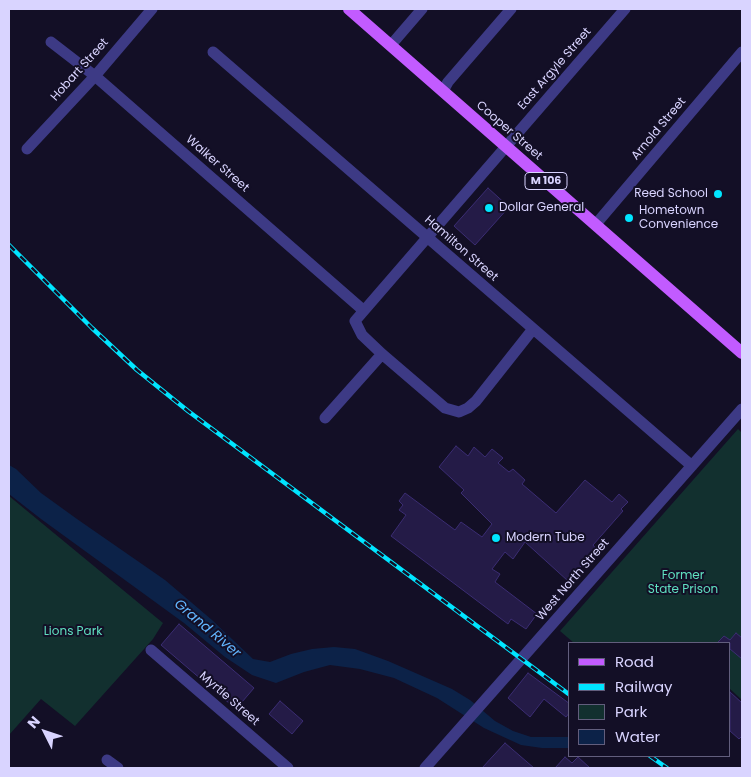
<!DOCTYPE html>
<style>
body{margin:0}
#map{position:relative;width:751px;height:777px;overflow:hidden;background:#130f26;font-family:Poppins,sans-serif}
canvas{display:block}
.frame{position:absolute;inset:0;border:10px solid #d9d4ff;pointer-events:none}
.legend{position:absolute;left:568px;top:642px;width:162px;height:115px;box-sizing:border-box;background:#130f26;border:1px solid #625e7d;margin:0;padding:6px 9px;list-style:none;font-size:15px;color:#d9d4ff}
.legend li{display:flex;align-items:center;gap:10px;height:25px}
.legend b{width:25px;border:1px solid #625e7d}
.north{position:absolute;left:20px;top:707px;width:50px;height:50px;-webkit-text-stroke:4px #130f26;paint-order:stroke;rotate:311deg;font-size:14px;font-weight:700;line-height:20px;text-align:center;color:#d9d4ff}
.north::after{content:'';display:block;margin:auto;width:18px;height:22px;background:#d9d4ff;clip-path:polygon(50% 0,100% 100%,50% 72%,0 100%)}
</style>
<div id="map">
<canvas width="751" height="777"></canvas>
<div class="frame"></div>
<ul class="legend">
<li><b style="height:6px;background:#c25bff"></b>Road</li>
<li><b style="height:6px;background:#00e5ff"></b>Railway</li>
<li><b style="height:14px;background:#12302f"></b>Park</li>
<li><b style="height:14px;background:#0c2248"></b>Water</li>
</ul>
<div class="north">N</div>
</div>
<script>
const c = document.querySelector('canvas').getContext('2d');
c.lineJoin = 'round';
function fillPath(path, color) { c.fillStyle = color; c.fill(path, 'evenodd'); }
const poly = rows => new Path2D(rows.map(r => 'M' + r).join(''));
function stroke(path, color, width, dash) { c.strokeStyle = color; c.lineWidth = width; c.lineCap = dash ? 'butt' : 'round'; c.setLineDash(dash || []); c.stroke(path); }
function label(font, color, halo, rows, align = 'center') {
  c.font = font + ' Poppins,sans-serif'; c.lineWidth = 4; c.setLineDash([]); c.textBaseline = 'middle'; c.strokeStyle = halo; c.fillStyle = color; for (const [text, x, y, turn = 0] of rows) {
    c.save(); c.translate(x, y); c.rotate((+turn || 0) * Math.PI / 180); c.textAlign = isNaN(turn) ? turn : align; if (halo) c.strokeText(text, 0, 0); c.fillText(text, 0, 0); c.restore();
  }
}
const green = poly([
 [738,429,742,433,742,700,730,689,730,643,574,643,560,631],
 [9,496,163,623,153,639,75,726,41,699,9,735]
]);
const water = poly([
 [9,465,16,469,41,493,77,519,165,580,212,620,253,659,270,662,291,654,312,649,334,647,355,649,388,661,452,689,470,700,495,721,513,731,531,737,570,737,570,748,542,748,521,745,484,728,437,698,394,678,360,669,330,665,304,672,276,683,252,675,225,657,184,623,41,519,9,494]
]);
const building = poly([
 [488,188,509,207,475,245,454,226,488,188],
 [456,446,468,456,474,447,485,457,492,449,503,458,498,463,509,472,513,469,525,480,522,484,556,513,585,480,612,502,619,494,628,502,621,509,623,511,593,545,596,549,568,581,525,542,513,559,505,552,492,569,500,574,495,582,537,614,526,629,511,619,508,624,391,536,406,515,399,510,403,505,399,501,405,493,455,530,461,522,482,537,492,524,461,493,464,490,439,467,456,446],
 [179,624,254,688,236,709,161,645,179,624],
 [736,633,742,638,742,659,730,649,730,643,717,643,724,636,730,640,736,633],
 [528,673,570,704,570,712,566,717,544,699,530,717,508,698,528,673],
 [730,692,742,703,742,736,739,739,730,731,730,692],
 [280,701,303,721,292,734,269,714,280,701],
 [505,743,534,768,482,768,505,743],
 [565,757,572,763,578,757,590,768,555,768,565,757]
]);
const minor = poly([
 [51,42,95,76,363,310],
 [391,45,422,9],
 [213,52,692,466],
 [443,91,448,82,511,9],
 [27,149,95,76,152,9],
 [596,224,742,52],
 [533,329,476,401,468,408,459,412,445,408,382,354,362,335,355,321,625,9],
 [325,418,382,354],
 [151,650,288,768],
 [107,760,118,768],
 [425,768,742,409]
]);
const major = poly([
 [349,9,742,353]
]);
const rail = poly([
 [9,245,92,328,137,370,188,411,570,695],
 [650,756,667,768]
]);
const markers = [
 [718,194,5,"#00e5ff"],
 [489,208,5,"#00e5ff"],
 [629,218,5,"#00e5ff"],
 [496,538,5,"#00e5ff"]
];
const shields = [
 [546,181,42]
];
const shieldNames = [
 ["M 106",546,181]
];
const streetNames = [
 ["East Argyle Street",555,69,-49],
 ["Hobart Street",80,70,-48],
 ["Arnold Street",659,129,-50],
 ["Cooper Street",509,131,41],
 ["Walker Street",217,164,41],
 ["Hamilton Street",461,249,41],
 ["West North Street",573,580,-49],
 ["Myrtle Street",229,699,41]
];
const poiNames = [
 ["Reed School",708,194,"right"],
 ["Dollar General",499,208],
 ["Hometown",639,211],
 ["Convenience",639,225],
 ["Modern Tube",506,538]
];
const parkNames = [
 ["Former",683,576],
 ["State Prison",683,590],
 ["Lions Park",73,632]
];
const waterNames = [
 ["Grand River",207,629,40]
];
fillPath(green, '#12302f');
fillPath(water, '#0c2248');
fillPath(building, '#241b47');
stroke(building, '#3b2d73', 1);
stroke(minor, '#3d3a85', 11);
stroke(major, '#c25bff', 12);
stroke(rail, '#00e5ff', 4.5);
stroke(rail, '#130f26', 2.5, [8]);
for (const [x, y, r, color] of markers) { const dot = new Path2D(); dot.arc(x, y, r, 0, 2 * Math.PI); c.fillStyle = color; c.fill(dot); stroke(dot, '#130f26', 2); }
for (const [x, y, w] of shields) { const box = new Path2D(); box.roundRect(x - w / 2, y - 8.5, w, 17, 4); c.fillStyle = '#130f26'; c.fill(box); stroke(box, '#d9d4ff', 1); }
label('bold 11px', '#d9d4ff', null, shieldNames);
label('12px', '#d9d4ff', '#130f26', streetNames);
label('12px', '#d9d4ff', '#130f26', poiNames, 'left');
label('12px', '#5fe0c0', '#130f26', parkNames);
label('italic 14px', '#62b6ff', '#130f26', waterNames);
</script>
